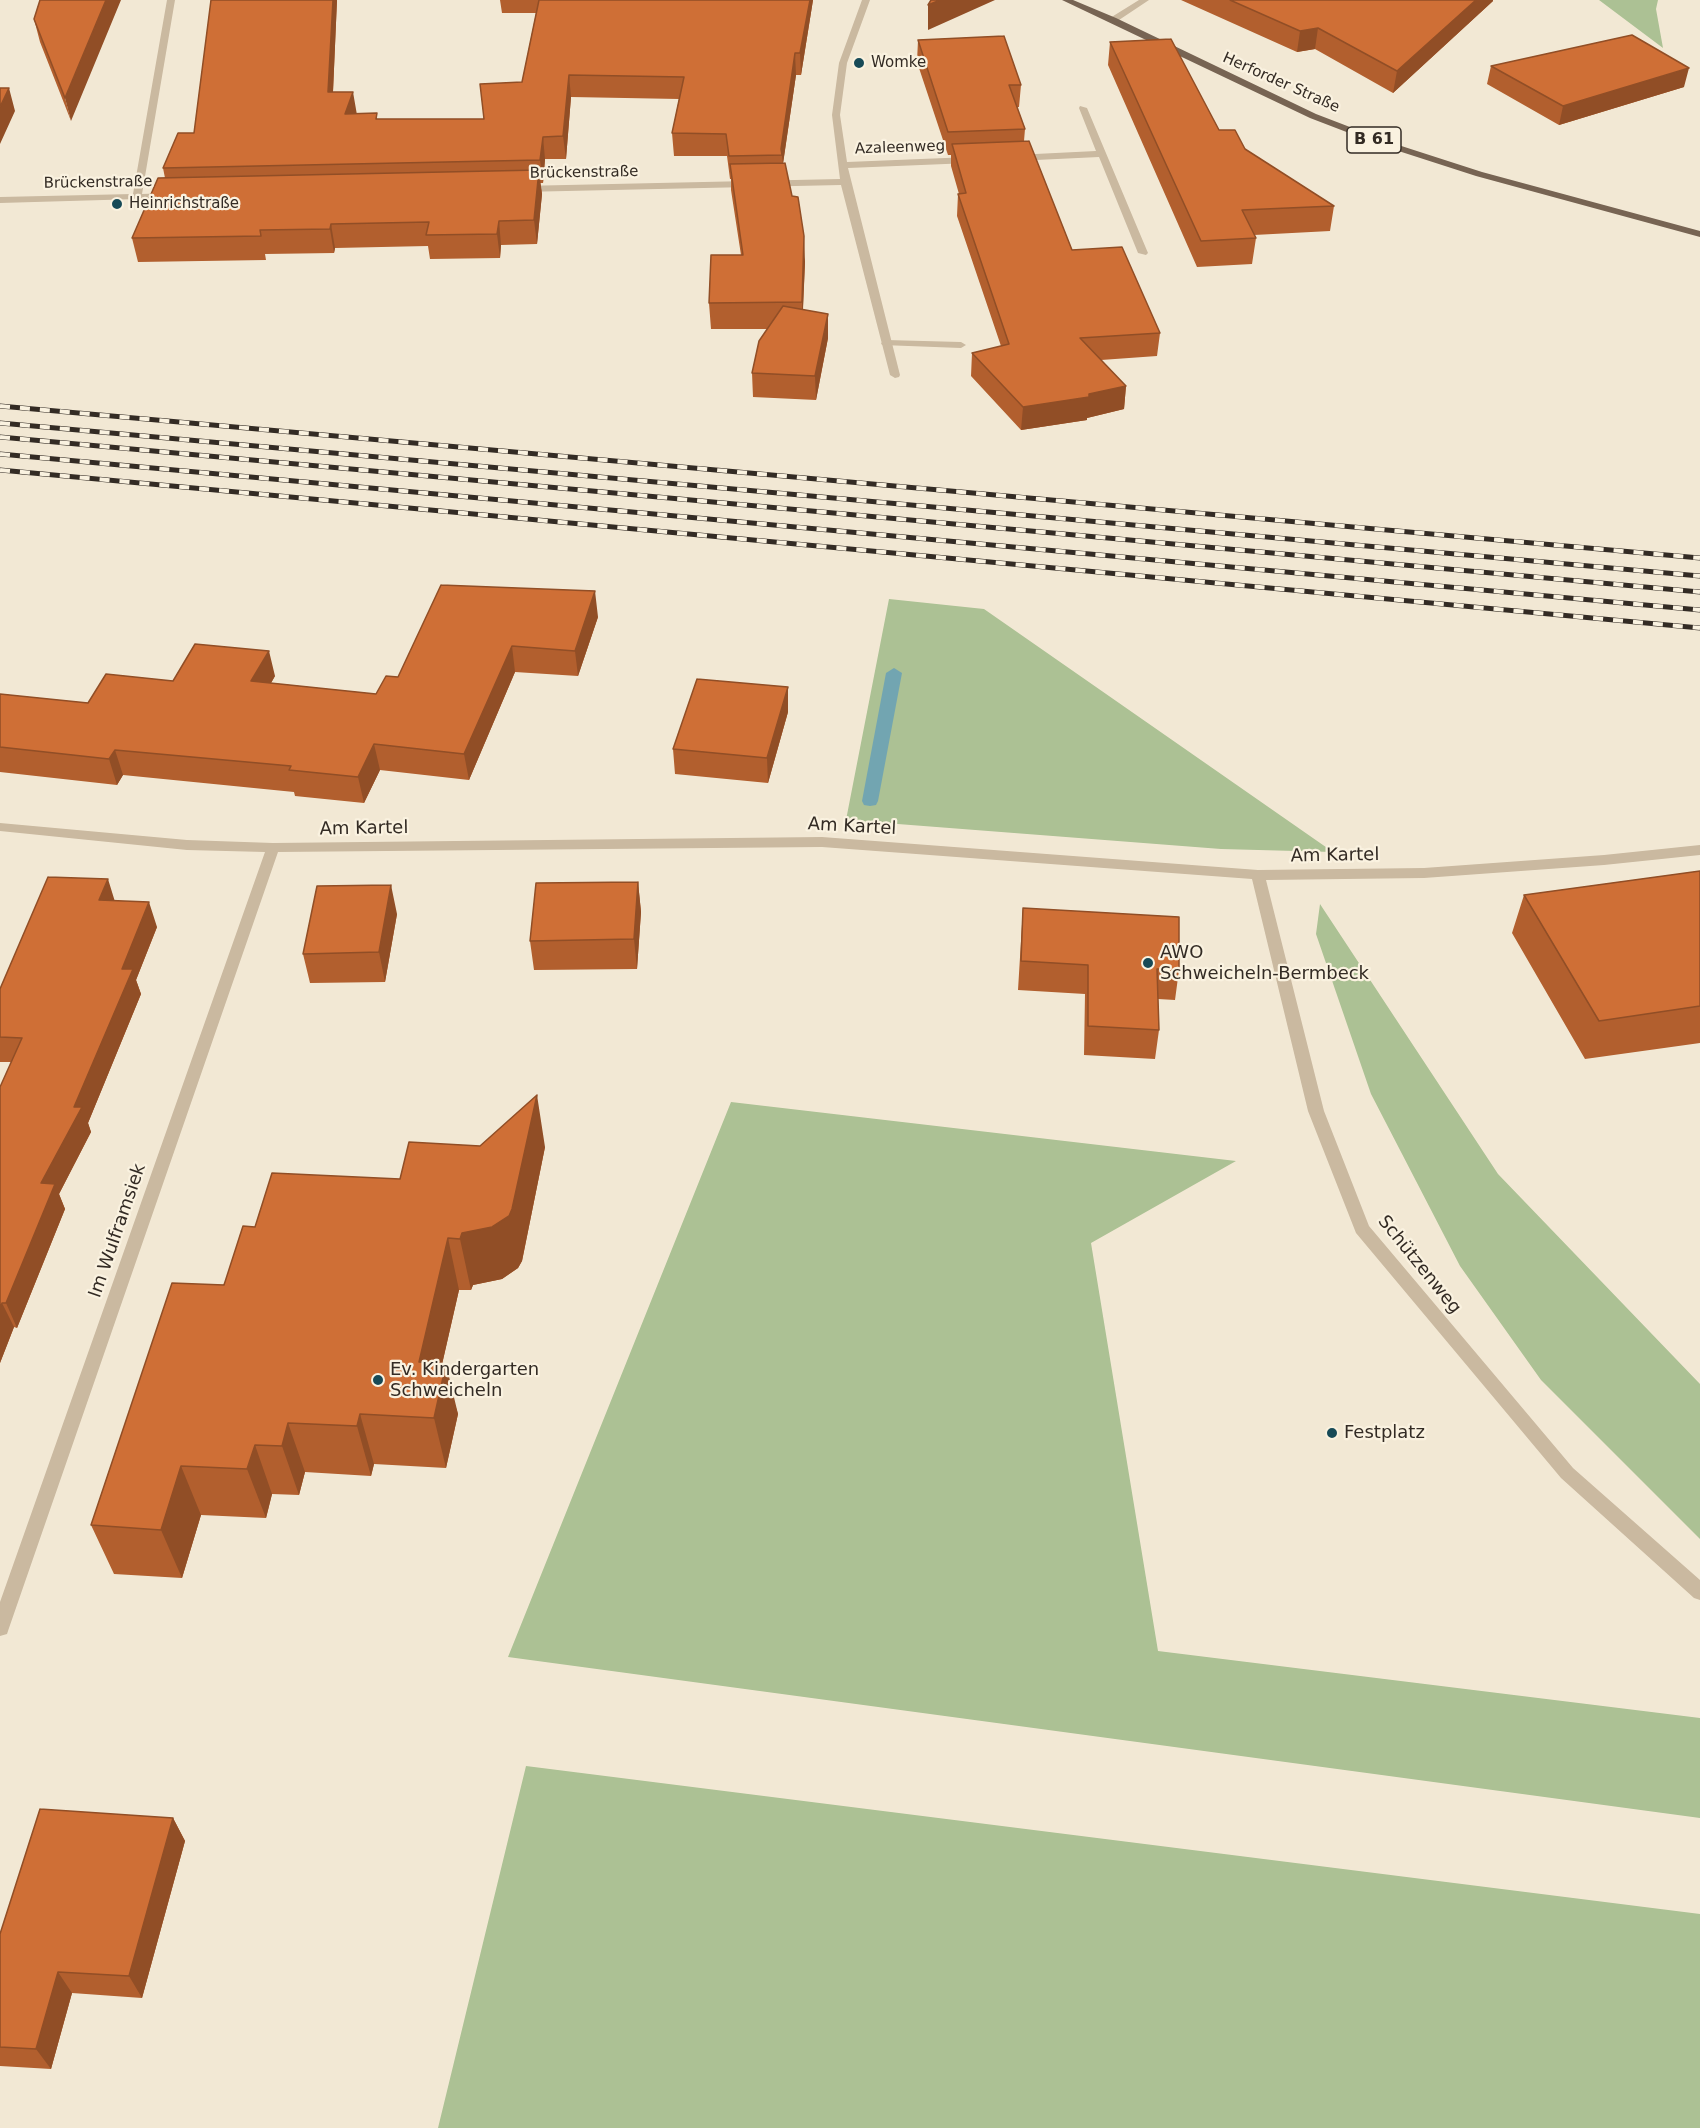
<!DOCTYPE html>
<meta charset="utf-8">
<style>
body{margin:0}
canvas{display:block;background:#f2e8d4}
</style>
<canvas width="1700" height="2128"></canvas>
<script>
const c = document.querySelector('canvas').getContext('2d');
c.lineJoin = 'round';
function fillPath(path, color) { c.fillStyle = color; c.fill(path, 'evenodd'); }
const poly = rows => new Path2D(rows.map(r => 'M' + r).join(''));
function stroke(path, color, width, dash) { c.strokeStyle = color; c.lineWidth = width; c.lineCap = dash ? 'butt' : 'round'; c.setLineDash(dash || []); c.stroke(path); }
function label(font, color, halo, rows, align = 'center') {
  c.font = font + ' "DejaVu Sans",sans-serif'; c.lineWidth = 4.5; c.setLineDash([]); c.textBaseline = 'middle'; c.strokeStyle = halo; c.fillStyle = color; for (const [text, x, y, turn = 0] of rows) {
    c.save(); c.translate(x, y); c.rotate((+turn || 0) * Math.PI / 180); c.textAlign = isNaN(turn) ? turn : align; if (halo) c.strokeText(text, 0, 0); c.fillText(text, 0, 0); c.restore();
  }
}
const green = poly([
 [1599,0,1658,0,1656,9,1663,48],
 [889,599,984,609,1333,852,1221,849,846,820],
 [1320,904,1498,1174,1700,1384,1700,1539,1541,1380,1460,1266,1371,1094,1316,934],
 [731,1102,1236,1161,1091,1243,1158,1651,1700,1718,1700,1818,508,1657],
 [526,1766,1700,1914,1700,2128,438,2128]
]);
const stream = poly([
 [894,668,902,673,878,801,876,805,870,806,864,805,862,801,886,673,894,668]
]);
const lane = poly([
 [886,340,961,342,966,345,961,348,882,345,881,343,886,340]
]);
const street = poly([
 [167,0,175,0,142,194,170,193,175,196,173,198,0,203,0,197,133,194,167,0],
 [862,0,870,0,847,63,840,115,847,162,970,157,975,160,970,163,848,168,900,375,899,377,895,378,890,375,841,185,521,192,516,189,521,186,840,179,832,115,839,63,862,0],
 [1139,0,1149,0,1116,22,1110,22,1110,18,1139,0],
 [1080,106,1087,108,1148,253,1146,255,1138,253,1099,157,1015,161,1010,158,1015,155,1096,151,1079,108,1080,106],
 [0,823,187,840,273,843,822,837,1258,870,1424,868,1604,855,1700,845,1700,855,1604,865,1424,878,1266,880,1324,1111,1369,1226,1573,1468,1700,1580,1700,1600,1694,1598,1561,1478,1356,1233,1308,1111,1252,879,822,847,278,852,9,1628,7,1634,0,1636,0,1602,265,852,187,850,0,831,0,823]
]);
const primary = poly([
 [1062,0,1073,0,1116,18,1316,114,1389,142,1482,172,1700,231,1700,237,1476,176,1383,146,1310,118,1062,0]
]);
const rail = poly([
 [0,406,1700,558],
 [0,423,1700,576],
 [0,437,1700,592],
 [0,454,1700,610],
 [0,470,1700,628]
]);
const wall = poly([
 [40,0,71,121,40,42,34,19],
 [211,0,337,0,333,92,357,114,378,119,484,119,522,82,536,13,502,13,500,0,813,0,801,75,796,75,783,163,805,262,803,310,828,338,816,400,753,397,752,373,768,329,711,329,709,303,741,255,731,190,731,179,730,179,727,156,674,156,672,133,679,99,571,97,566,159,545,159,543,183,540,183,542,194,537,244,501,245,500,258,430,259,428,246,335,248,334,253,265,254,266,260,138,262,132,238,165,178,163,168,194,133],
 [1181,0,1493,0,1493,1,1393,93,1315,49,1297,52],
 [918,40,1021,85,1019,107,1017,107,1025,129,1024,141,1072,250,1160,333,1157,356,1101,360,1126,386,1124,409,1087,418,1087,420,1021,430,971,376,972,353,1001,346,957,216,958,194,959,194,951,166,951,155,948,155,917,62],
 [1110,42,1219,130,1245,149,1334,206,1330,231,1254,235,1256,238,1252,264,1197,267,1108,65],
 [1491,66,1684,87,1559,125,1487,84],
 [598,617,578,676,515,672,469,780,380,770,364,803,295,796,294,792,123,775,117,785,0,772,0,694,88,703,173,681,275,676,271,683,376,694,398,677],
 [788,712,768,783,675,774,673,749],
 [1700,871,1700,1043,1585,1059,1512,933,1524,895],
 [638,882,641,912,637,969,534,970,530,941],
 [115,901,157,927,136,980,141,994,88,1123,91,1132,59,1194,65,1209,17,1328,14,1327,0,1363,11,1062,0,1062,0,989],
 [1023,908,1179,970,1175,1000,1158,999,1159,1030,1155,1059,1084,1055,1085,994,1018,990],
 [397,914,385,982,310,983,303,954],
 [480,1146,545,1147,522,1261,518,1268,502,1279,473,1285,471,1290,459,1290,442,1364,458,1414,446,1468,374,1464,371,1476,305,1472,299,1495,272,1494,266,1518,201,1515,182,1578,114,1574,91,1525,255,1227,400,1179],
 [173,1818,185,1841,142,1998,72,1993,51,2069,0,2066,0,1934]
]);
const shadedWall = poly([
 [106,0,121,0,71,121,65,98],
 [333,0,337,0,332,114,328,92],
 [810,0,813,0,801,75,800,53],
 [940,0,995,0,928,30,928,5],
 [1476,0,1493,0,1493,1,1393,93,1397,71],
 [1318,28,1315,49,1297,52,1300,31],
 [795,53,796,75,783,164,781,149],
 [1689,68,1684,87,1559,125,1563,106],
 [569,75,571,97,566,159,563,136],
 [9,88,15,111,0,144,0,107],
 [353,92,357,115,345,114],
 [543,137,545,159,543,183,540,160],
 [539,170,542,194,537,244,534,220],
 [499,221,501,245,500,258,497,234],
 [331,224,335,248,334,253,330,229],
 [804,236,805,262,802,328,802,302],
 [828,314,828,338,816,400,815,376],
 [1126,386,1124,409,1087,418,1087,420,1021,430,1023,407,1089,394],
 [595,591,598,617,578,676,575,651],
 [512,646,515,672,469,780,464,754],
 [269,651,275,676,257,707,251,681],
 [788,687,788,712,768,783,767,758],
 [374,744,380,770,364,803,358,777],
 [115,750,123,775,117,785,109,759],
 [108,879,116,905,99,900],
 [638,882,641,912,637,969,634,939],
 [391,885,397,914,385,982,379,952],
 [149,902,157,927,136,980,141,994,88,1123,91,1132,59,1194,65,1209,17,1328,6,1303,41,1183,74,1107,122,969],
 [537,1095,545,1147,522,1261,518,1268,502,1279,473,1285,471,1290,460,1239,462,1233],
 [448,1238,459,1290,431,1413,419,1362],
 [2,1303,14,1327,0,1363,0,1309],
 [446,1364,458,1414,446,1468,434,1418],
 [360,1414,374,1464,371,1476,357,1426],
 [288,1423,305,1472,299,1495,282,1446],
 [255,1445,272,1494,266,1518,247,1469],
 [181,1466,201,1515,182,1578,161,1530],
 [173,1818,185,1841,142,1998,129,1976],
 [58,1972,72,1993,51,2069,36,2049]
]);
const building = poly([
 [40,0,106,0,65,98,34,19,40,0],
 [211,0,333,0,328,92,353,92,345,114,377,113,376,119,484,119,480,84,522,82,539,0,810,0,800,53,795,53,781,149,782,155,729,156,726,134,672,133,684,77,569,75,563,136,543,137,540,160,163,168,178,133,194,133,211,0],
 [931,0,940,0,928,5,931,0],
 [1230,0,1476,0,1397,71,1318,28,1300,31,1230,0],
 [1632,35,1689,68,1563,106,1491,66,1632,35],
 [1004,36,1021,85,1009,85,1025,129,948,132,918,40,1004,36],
 [1171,39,1219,130,1235,130,1245,149,1334,206,1242,210,1256,238,1201,241,1110,42,1171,39],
 [0,88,9,88,0,107,0,88],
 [1029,141,1072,250,1122,247,1160,333,1080,338,1126,386,1089,394,1089,397,1023,407,972,353,1009,344,958,194,966,193,952,144,1029,141],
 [785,163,792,196,798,197,804,236,802,302,709,303,711,255,743,255,730,164,785,163],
 [539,170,534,220,499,221,497,234,426,235,429,222,331,224,330,229,260,230,261,236,132,238,158,178,539,170],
 [783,306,828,314,815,376,752,373,759,341,783,306],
 [441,585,595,591,575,651,512,646,464,754,374,744,358,777,289,770,291,766,115,750,109,759,0,747,0,694,88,703,106,674,173,681,195,644,269,651,251,681,376,694,386,676,398,677,441,585],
 [697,679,788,687,767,758,673,749,697,679],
 [1700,871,1700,1006,1599,1021,1524,895,1700,871],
 [48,877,108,879,99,900,149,902,122,969,133,969,74,1107,82,1107,41,1183,55,1184,6,1303,2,1303,0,1309,0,1087,22,1038,0,1037,0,989,48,877],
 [638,882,634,939,530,941,536,883,638,882],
 [391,885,379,952,303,954,317,886,391,885],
 [1023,908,1179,917,1179,970,1157,969,1159,1030,1088,1026,1088,965,1021,961,1023,908],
 [537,1095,512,1209,509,1216,492,1227,462,1233,460,1239,448,1238,419,1362,446,1364,434,1418,360,1414,357,1426,288,1423,282,1446,255,1445,247,1469,181,1466,161,1530,91,1525,172,1283,224,1285,243,1226,255,1227,272,1173,400,1179,409,1142,480,1146,537,1095],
 [40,1809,173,1818,129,1976,58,1972,36,2049,0,2047,0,1934,40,1809]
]);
const markers = [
 [859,63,6,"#174a57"],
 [117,204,6,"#174a57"],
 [1148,963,6,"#174a57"],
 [378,1380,6,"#174a57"],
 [1332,1433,6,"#174a57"]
];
const farPoinames = [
 ["Womke",871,63],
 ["Heinrichstraße",129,204]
];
const farStreetnames = [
 ["Herforder Straße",1281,83,24],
 ["Azaleenweg",900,148,-2],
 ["Brückenstraße",584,173,-1],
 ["Brückenstraße",98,183,-1]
];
const shields = [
 [1374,140,54]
];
const shieldNames = [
 ["B 61",1374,140]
];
const streetNames = [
 ["Am Kartel",852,827,3],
 ["Am Kartel",364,829,-1],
 ["Am Kartel",1335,856,-1],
 ["Im Wulframsiek",118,1231,-71],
 ["Schützenweg",1419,1265,51]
];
const poiNames = [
 ["AWO",1160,953],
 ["Schweicheln-Bermbeck",1160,974],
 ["Ev. Kindergarten",390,1370],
 ["Schweicheln",390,1391],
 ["Festplatz",1344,1433]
];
fillPath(green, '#acc194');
fillPath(stream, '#72a5b1');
fillPath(lane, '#cab9a0');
fillPath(street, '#cab9a0');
fillPath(primary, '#776453');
stroke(rail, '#332b24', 5);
stroke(rail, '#faf2e0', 4, [10]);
fillPath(wall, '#b25f2e');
fillPath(shadedWall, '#914e26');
fillPath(building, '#cf6f36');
stroke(building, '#914e26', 1.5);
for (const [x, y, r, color] of markers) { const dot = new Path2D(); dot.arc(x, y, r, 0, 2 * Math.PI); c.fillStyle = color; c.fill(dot); stroke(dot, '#faf2e0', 2); }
label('15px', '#332b24', '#faf2e0', farPoinames, 'left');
label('15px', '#332b24', '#faf2e0', farStreetnames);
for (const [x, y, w] of shields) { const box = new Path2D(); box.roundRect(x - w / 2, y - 13, w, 26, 4.5); c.fillStyle = '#faf2e0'; c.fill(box); stroke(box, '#332b24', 1.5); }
label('bold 16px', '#332b24', null, shieldNames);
label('18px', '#332b24', '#faf2e0', streetNames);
label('18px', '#332b24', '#faf2e0', poiNames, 'left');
</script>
